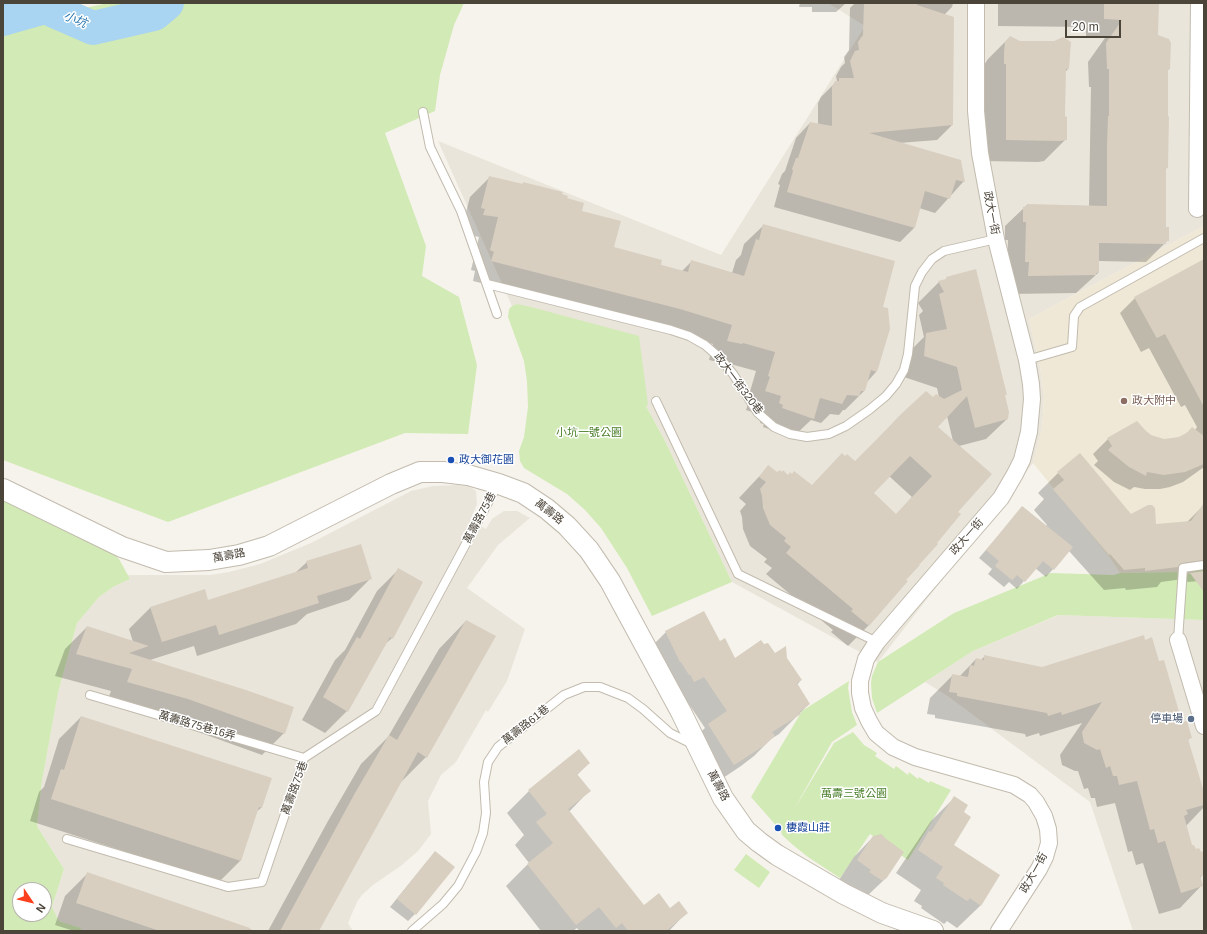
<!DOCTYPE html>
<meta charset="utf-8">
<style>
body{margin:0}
#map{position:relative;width:1207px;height:934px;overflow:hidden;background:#f6f3ec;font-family:Helvetica,sans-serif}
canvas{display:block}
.frame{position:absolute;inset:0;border:4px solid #4b4439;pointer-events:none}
.north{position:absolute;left:12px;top:882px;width:40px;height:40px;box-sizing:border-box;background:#fff;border:1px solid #b7b4b0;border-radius:50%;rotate:125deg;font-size:11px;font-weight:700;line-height:16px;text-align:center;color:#4b4439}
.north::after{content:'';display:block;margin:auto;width:14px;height:18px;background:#fc3f1d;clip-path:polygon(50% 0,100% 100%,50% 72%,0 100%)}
.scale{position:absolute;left:1065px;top:20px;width:56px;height:18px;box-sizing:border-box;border:2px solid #4b4439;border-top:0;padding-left:5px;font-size:12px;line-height:14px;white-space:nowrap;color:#4b4439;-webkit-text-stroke:3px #fff;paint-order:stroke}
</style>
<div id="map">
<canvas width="1207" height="934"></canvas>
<div class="frame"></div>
<div class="north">N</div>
<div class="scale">20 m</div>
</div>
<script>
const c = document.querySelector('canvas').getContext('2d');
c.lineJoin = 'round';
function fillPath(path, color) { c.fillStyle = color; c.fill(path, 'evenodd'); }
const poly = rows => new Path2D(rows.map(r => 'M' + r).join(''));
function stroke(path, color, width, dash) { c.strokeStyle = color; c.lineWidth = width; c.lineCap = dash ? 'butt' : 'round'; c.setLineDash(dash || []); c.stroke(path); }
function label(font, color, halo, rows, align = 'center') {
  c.font = font + ' Helvetica,"Noto Sans TC",sans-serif'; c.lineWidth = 3; c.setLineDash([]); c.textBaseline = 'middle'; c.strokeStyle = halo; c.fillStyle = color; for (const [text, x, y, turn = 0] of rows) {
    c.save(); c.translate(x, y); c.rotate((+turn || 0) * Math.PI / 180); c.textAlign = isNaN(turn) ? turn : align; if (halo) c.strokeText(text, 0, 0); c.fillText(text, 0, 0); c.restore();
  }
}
const residential = poly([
 [828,3,1204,3,1204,226,1029,319,1040,366,1044,396,1043,416,1042,427,1033,463,878,662,732,582,665,441,646,406,517,304,512,306,438,141,721,255,865,26],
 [458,485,469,486,476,491,477,504,470,520,486,529,492,519,504,511,517,511,530,518,498,545,467,588,525,629,507,681,488,712,486,710,456,762,441,775,428,801,431,834,418,851,402,865,373,885,362,895,357,902,348,923,353,931,80,931,80,928,59,921,52,907,64,869,37,826,42,781,58,693,77,623,90,607,99,597,113,587,130,579,128,575,210,575,229,572,260,564,311,543,411,491,433,486],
 [1059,615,1204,620,1204,931,1133,931,1090,802,949,697,925,682,973,651]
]);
const education = poly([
 [1204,226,1204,568,1192,574,1177,572,1120,573,1111,559,1033,463,1042,427,1043,416,1044,396,1040,366,1029,319]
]);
const green = poly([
 [109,3,464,3,454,25,440,75,435,111,385,133,426,246,422,276,459,297,477,365,468,434,405,433,168,522,3,460,3,24],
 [517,304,531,307,639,336,648,405,646,406,665,441,732,582,652,616,627,568,601,528,585,510,567,494,524,468,520,461,519,451,524,437,528,407,527,381,524,361,508,317,509,309,512,306],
 [3,497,110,550,119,559,130,579,113,587,99,597,77,623,58,693,42,781,37,826,64,869,52,907,59,921,81,928,80,931,3,931],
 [20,890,44,890,44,914,20,914],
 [1204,568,1204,620,1058,615,973,651,877,713,872,698,871,683,872,676,878,662,954,613,1051,573,1114,575,1120,573,1177,572,1192,574,1193,569],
 [849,681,848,688,852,712,857,725,832,742,793,811,834,743,853,732,864,745,877,753,875,756,894,769,896,766,908,775,909,772,918,779,919,777,929,783,930,781,951,790,908,860,870,834,840,878,808,857,793,845,782,835,781,831,751,797,802,711],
 [746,854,770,872,759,888,734,870]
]);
const shadow = poly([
 [800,3,846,3,836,12,812,12,812,7,799,7],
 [855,3,953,3,952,7,944,15,952,125,937,140,899,143,964,181,935,213,919,208,914,228,900,242,774,207,780,185,778,184,782,174,785,171,796,138,810,123,818,125,818,103,821,97,837,81,836,76,841,67,845,63,844,57,849,50,850,8],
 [998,3,1158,3,1157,36,1169,69,1167,71,1167,168,1165,169,1165,228,1168,240,1146,262,1098,261,1098,273,1076,293,1010,294,1007,280,1008,240,1005,240,1005,226,1027,205,1089,206,1091,87,1089,87,1088,62,1105,38,1086,37,1086,27,998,26],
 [1010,37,1020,42,1070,43,1068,69,1065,72,1064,117,1066,139,1044,161,1038,162,984,161,984,86,983,86,984,65,988,59],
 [490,177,522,185,523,183,561,195,581,211,613,248,660,265,682,271,692,261,732,273,736,260,741,255,744,244,764,225,882,307,876,372,867,382,864,391,845,410,843,410,839,415,830,414,821,423,811,420,793,437,763,427,764,424,760,423,762,415,746,410,751,396,749,395,756,371,723,362,722,363,709,360,713,344,660,328,473,281,475,271,471,270,479,237,465,234,466,228,462,227,470,197],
 [1204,260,1204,467,1183,482,1170,487,1160,489,1145,489,1134,487,1130,490,1114,482,1094,465,1098,461,1093,454,1108,439,1145,432,1153,437,1164,440,1176,439,1185,435,1192,428,1195,430,1197,427,1185,405,1181,407,1149,348,1141,352,1120,313,1135,298],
 [947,278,1006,394,1004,396,1007,419,986,439,959,446,957,512,869,625,848,646,831,632,833,630,766,574,772,568,764,562,767,559,750,546,743,529,742,517,740,511,746,504,739,498,769,466,777,474,788,476,812,486,855,462,899,417,933,398,939,397,937,388,904,377,906,355,924,337,919,315,923,311,918,303,939,282,944,281],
 [947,416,953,441,937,427],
 [889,476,912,497,896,515,872,493],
 [1058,473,1131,515,1155,525,1187,522,1204,505,1204,575,1199,581,1188,582,1183,579,1161,582,1157,587,1126,590,1125,588,1104,590,1069,551,1046,577,1035,568,1017,589,1009,582,1004,587,988,574,992,569,979,558,1023,507,1046,526,1047,525,1034,510,1044,499,1038,493],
 [307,562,370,579,349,600,307,614,296,624,197,656,194,646,150,660,284,733,262,755,165,720,106,704,111,691,55,676,65,649,87,627,133,642,129,629,151,607,207,601,295,573],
 [399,569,392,638,384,645,347,711,325,733,302,720,335,660,345,650,377,591],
 [466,621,426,757,398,785,318,931,268,931,328,821,361,764,388,737,439,649],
 [666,632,720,642,735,660,775,655,786,658,801,680,797,685,809,704,779,734,771,739,754,756,741,766,714,784,688,744,705,728,684,697,646,652],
 [1145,641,1159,663,1182,723,1191,737,1187,741,1204,797,1204,807,1186,826,1192,847,1203,874,1200,878,1202,885,1180,908,1159,914,1143,863,1136,865,1132,851,1128,852,1115,803,1097,807,1095,798,1091,798,1088,788,1084,789,1078,771,1075,771,1062,765,1060,755,1082,723,1040,736,1039,733,1026,737,1025,734,935,718,935,715,927,714,930,698,952,676,959,677,976,659,981,660,985,656,1042,668],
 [81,717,270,779,261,808,256,812,241,860,219,882,30,821,39,792,44,787,59,739],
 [589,763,577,775,589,791,569,812,644,907,670,910,686,913,669,931,579,931,577,928,573,931,541,931,506,886,529,863,515,845,524,835,507,813,529,791],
 [954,798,963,812,952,845,998,876,980,906,957,928,947,921,944,924,921,908,922,906,914,901,921,890,896,873,931,821],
 [873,837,884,839,903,852,885,879,866,897,839,880,854,857],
 [428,860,415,914,408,921,390,907],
 [87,874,255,931,74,931,55,925,65,896]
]);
const river = poly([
 [3,19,45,7,93,28,154,14,167,3]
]);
const building = poly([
 [864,3,918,3,917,5,954,17,953,125,869,133,961,160,965,182,956,180,950,199,925,191,915,228,787,192,793,171,792,169,796,158,798,158,810,122,832,126,832,87,835,81,839,81,839,78,854,78,850,61,855,51,859,50,858,42,863,35],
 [1104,3,1159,3,1158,35,1169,39,1171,43,1170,69,1168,69,1168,117,1169,116,1168,168,1166,168,1166,227,1169,227,1169,241,1166,241,1166,244,1099,243,1099,273,1096,273,1096,275,1028,276,1029,262,1025,262,1026,222,1023,222,1023,207,1027,206,1027,204,1107,206,1107,146,1108,116,1109,116,1109,69,1107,69,1106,43,1122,20,1104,19],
 [1010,36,1020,41,1054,41,1063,37,1071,42,1069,69,1066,69,1065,116,1067,117,1067,140,1060,141,1006,140,1006,64,1004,64,1004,52,1005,42],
 [489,176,523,184,523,182,563,192,562,194,568,196,567,198,584,203,582,211,621,221,614,247,662,260,661,265,688,272,691,260,744,276,756,239,759,240,763,224,895,261,883,307,888,308,890,329,877,372,871,370,865,391,861,391,859,396,847,395,842,404,820,398,814,419,782,408,783,405,779,403,781,396,765,391,770,377,768,376,775,352,743,343,742,344,727,341,732,325,680,309,491,261,494,252,490,250,498,217,483,215,485,209,481,208],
 [1204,259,1204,407,1165,334,1157,338,1156,337,1134,297],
 [976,269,1007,395,1005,395,1009,412,1008,419,975,428,967,396,938,427,992,474,958,512,961,514,937,543,938,544,919,565,920,565,906,580,908,581,869,626,851,611,853,609,786,553,791,547,784,541,786,538,770,525,763,508,762,496,760,489,766,482,759,477,768,465,777,472,780,470,782,472,783,470,788,475,790,472,792,474,794,471,812,485,842,453,845,456,847,454,855,461,889,427,899,416,926,391,933,397,936,394,944,399,962,390,957,367,924,356,926,333,947,329,939,294,944,292,938,281,946,279,946,277],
 [910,456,932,476,896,514,874,493],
 [1137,421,1146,431,1151,435,1164,439,1179,437,1188,432,1192,427,1204,436,1204,464,1185,472,1164,475,1147,472,1146,476,1129,467,1108,450,1112,446,1107,438],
 [1080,453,1131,514,1148,505,1152,505,1155,508,1156,524,1191,521,1204,503,1204,560,1182,563,1178,567,1145,571,1145,568,1124,570,1110,554,1109,555,1053,489,1064,480,1057,472],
 [1022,506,1073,547,1054,570,1043,561,1025,582,1017,575,1012,580,995,566,999,561,986,550],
 [361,544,372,579,317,596,319,603,219,635,216,625,162,642,150,607,205,589,208,600,308,568,306,561],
 [398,568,423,582,393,639,390,637,348,712,323,697,357,637,360,639],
 [1204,571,1204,592,1190,573],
 [704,611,720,641,725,638,735,658,761,640,764,644,768,643,775,653,786,646,787,658,802,680,797,683,810,704,799,712,801,714,772,732,775,736,762,747,734,765,708,724,727,711,704,677,694,682,690,674,689,675,681,662,680,662,665,631],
 [466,620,496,636,427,758,418,752,319,931,280,931,355,793,389,735,397,740],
 [87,626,149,646,129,653,246,690,294,707,285,734,188,699,127,682,132,669,76,654],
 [1144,635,1145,640,1152,637,1159,661,1164,660,1182,722,1187,721,1192,738,1188,739,1204,792,1204,805,1186,810,1188,814,1184,816,1192,845,1194,845,1196,849,1199,848,1201,852,1204,851,1204,875,1200,876,1203,886,1181,893,1165,841,1158,843,1154,829,1150,830,1137,781,1119,785,1117,776,1113,776,1110,766,1106,768,1100,749,1097,750,1084,743,1082,732,1102,702,1062,715,1061,712,1048,716,1047,713,957,696,957,693,949,692,952,674,968,677,970,665,974,666,976,658,984,660,984,655,1042,667],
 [81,716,272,778,262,808,259,807,241,861,51,799,61,769,64,770],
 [579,749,590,763,577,774,591,791,568,809,644,905,659,893,670,908,679,901,688,913,666,931,628,931,622,923,616,928,599,907,576,925,527,864,553,843,536,822,547,814,528,790],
 [954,796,968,805,964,812,971,817,954,845,1000,875,981,906,970,898,967,901,943,885,944,883,936,878,943,867,918,850,929,831,931,832],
 [882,834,885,838,904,852,886,879,885,878,883,881,869,872,871,870,857,860,873,836],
 [435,851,455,867,416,915,397,899],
 [87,872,250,928,250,931,160,931,76,903]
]);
const service = poly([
 [423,112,430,147,461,211,497,314],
 [487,284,671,330,689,336,705,345,720,358,733,374,758,413,774,427,790,434,807,437,829,434,846,426,869,410,886,396,896,384,904,370,908,354,915,286,922,272,932,259,944,251,996,239],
 [1027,360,1072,347,1074,316,1080,307,1204,238],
 [656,401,738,574,877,642],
 [1178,640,1183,568,1204,565],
 [90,695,304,758],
 [67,839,228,887,262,882,304,758,376,711,498,484],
 [412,931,443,904,458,886,476,852,483,833,486,813,484,782,488,762,498,747,564,695,584,687,600,687,628,698,643,709,670,733,692,744]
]);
const minor = poly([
 [976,3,976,111,980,153,996,239,1027,360,1031,384,1032,399,1029,432,1022,460,1015,474,1001,498,877,642,866,659,860,681,860,693,863,708,869,721,876,733,893,747,915,757,1014,785,1030,795,1036,802,1044,816,1048,829,1049,843,1045,857,1039,869,999,931],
 [1197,209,1199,3],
 [1178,640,1204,726]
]);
const tertiary = poly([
 [3,489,122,547,166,562,209,560,239,555,269,546,391,484,420,472,443,472,468,475,499,484,523,493,547,509,567,526,589,550,610,581,681,712,723,798,746,831,759,842,777,855,844,894,882,913,933,931]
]);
const markers = [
 [1124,401,4,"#8d6e63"],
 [451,460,4,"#1a4fb4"],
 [1191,719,4,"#5c6f8a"],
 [778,828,4,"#1a4fb4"]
];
const streetNames = [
 ["政大一街",991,213,79],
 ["政大一街320巷",738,384,53],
 ["萬壽路",549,512,38],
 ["萬壽路75巷",480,518,-62],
 ["政大一街",967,537,-49],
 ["萬壽路",229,556,-11],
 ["萬壽路61巷",526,725,-38],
 ["萬壽路75巷16弄",197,726,16],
 ["萬壽路",718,786,62],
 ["萬壽路75巷",295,788,-70],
 ["政大一街",1034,873,-61]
];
const educationNames = [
 ["政大附中",1132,401]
];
const parkNames = [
 ["小坑一號公園",589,433],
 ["萬壽三號公園",854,794]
];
const transitNames = [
 ["政大御花園",459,460],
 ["棲霞山莊",786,828]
];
const serviceNames = [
 ["停車場",1183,719]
];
const waterNames = [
 ["小坑",75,20,23]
];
fillPath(residential, '#eae5da');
fillPath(education, '#efe8d6');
fillPath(green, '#d2eab5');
fillPath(shadow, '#0003');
stroke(river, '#a9d4f2', 34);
fillPath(building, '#d8cfc1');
stroke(service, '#c2bbae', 10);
stroke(minor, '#c2bbae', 18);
stroke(tertiary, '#c2bbae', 22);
stroke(service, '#fff', 8);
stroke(minor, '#fff', 16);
stroke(tertiary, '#fff', 20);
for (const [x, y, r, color] of markers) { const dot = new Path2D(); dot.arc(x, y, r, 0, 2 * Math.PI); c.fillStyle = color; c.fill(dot); stroke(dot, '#fff', 1.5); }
label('11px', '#4b4439', '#fff', streetNames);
label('11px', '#785e54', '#fff', educationNames, 'left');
label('11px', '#4a7f2a', '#fff', parkNames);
label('11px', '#164399', '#fff', transitNames, 'left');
label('11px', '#4e5e75', '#fff', serviceNames, 'right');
label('italic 12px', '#2e7ab2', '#fff', waterNames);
</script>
